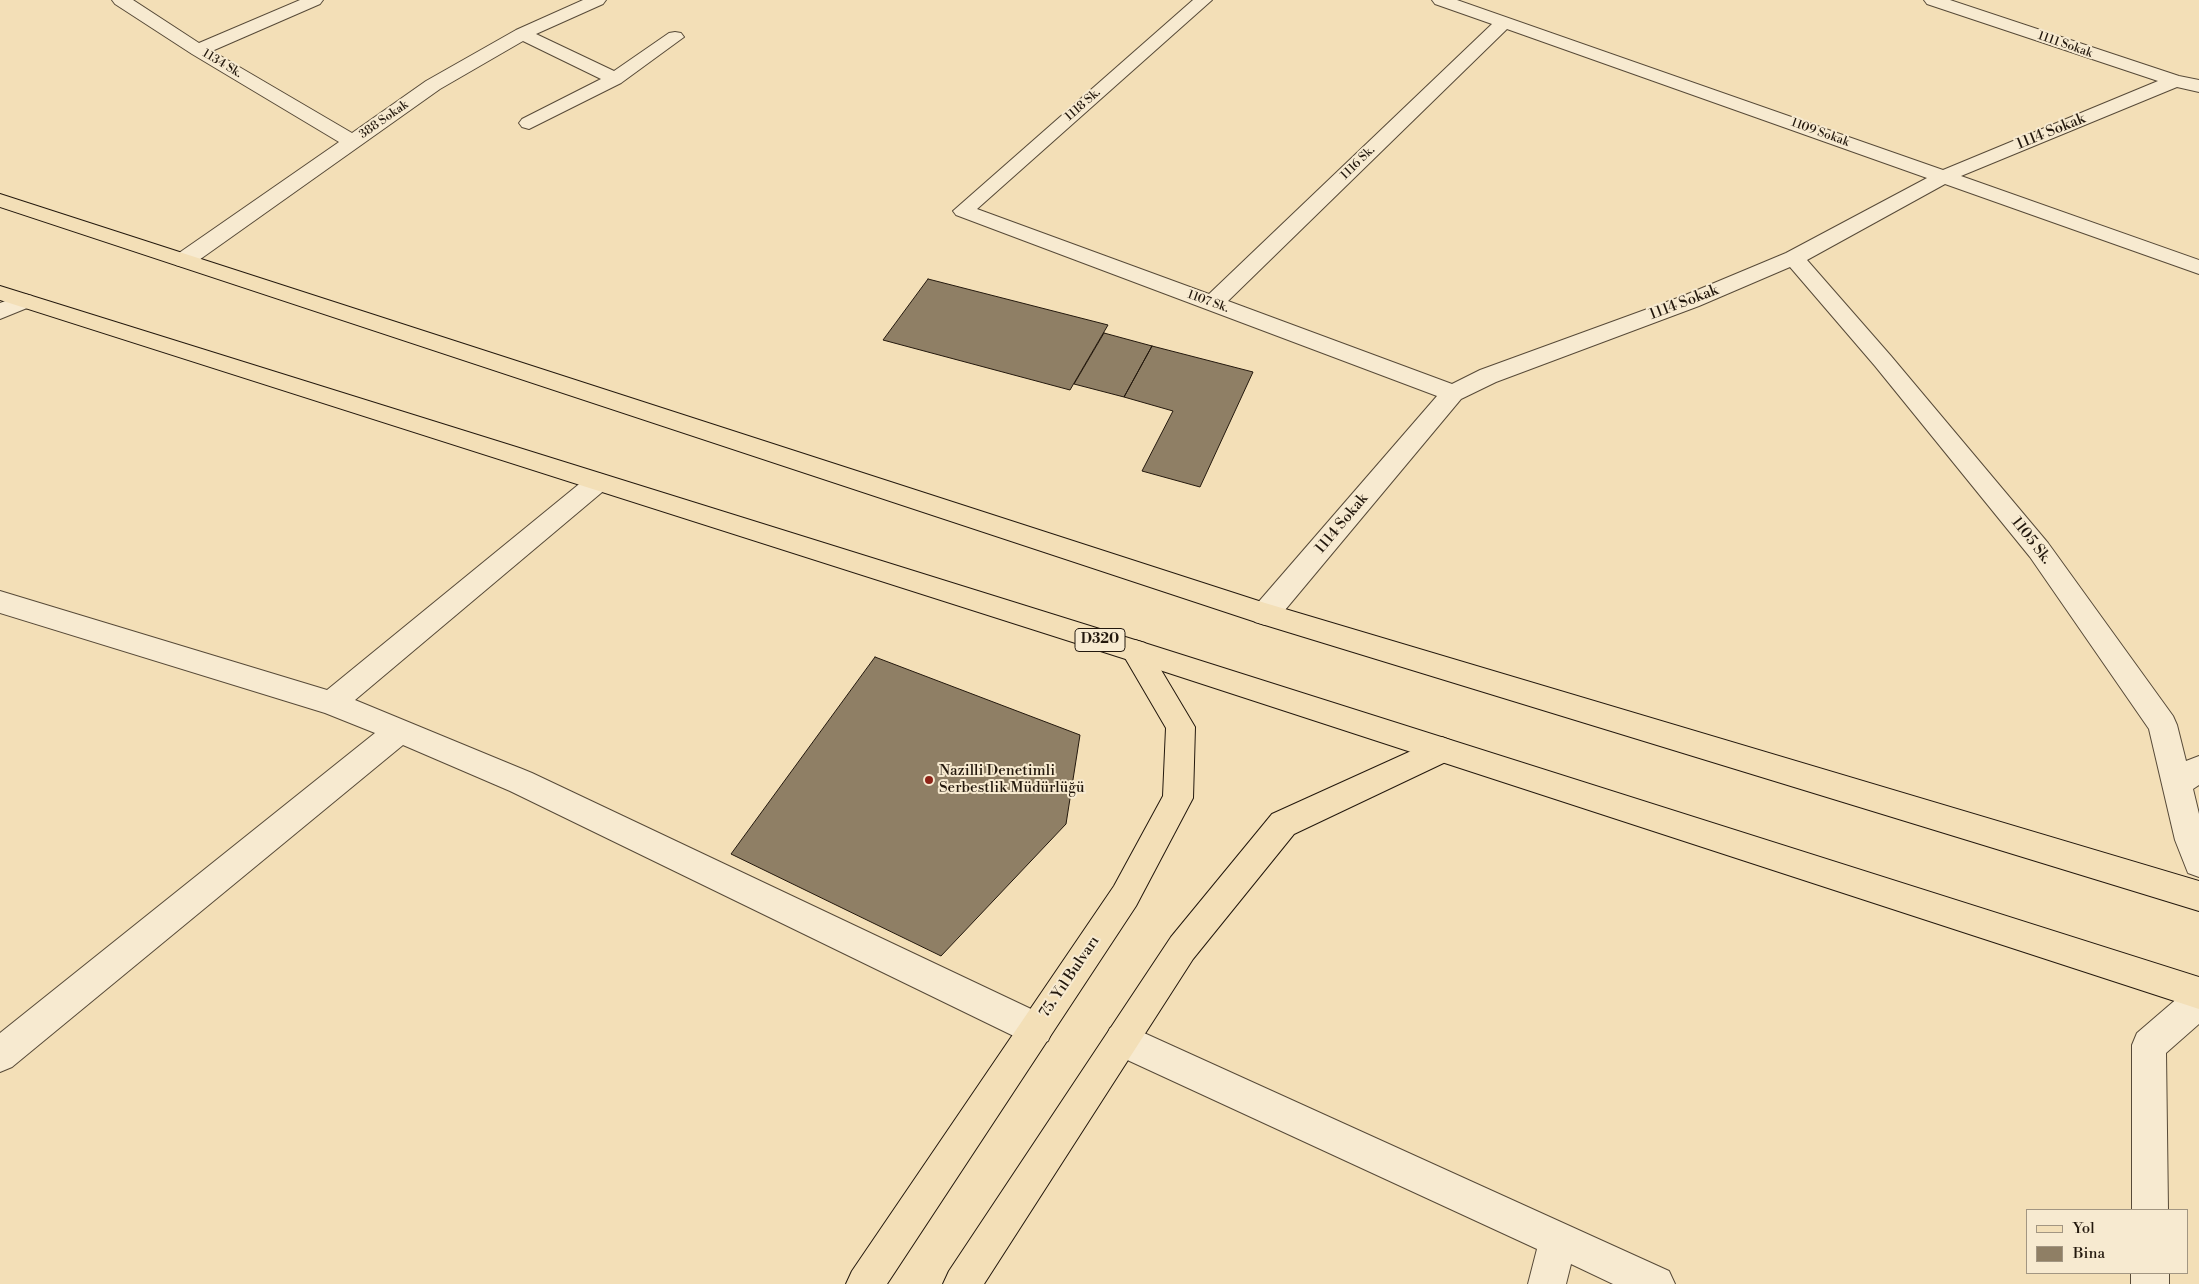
<!DOCTYPE html>
<meta charset="utf-8">
<style>
body{margin:0}
#map{position:relative;width:2199px;height:1284px;overflow:hidden;background:#f3dfb7;font-family:"Libre Bodoni",serif}
canvas{display:block}
.legend{position:absolute;left:2026px;top:1209px;width:162px;height:65px;box-sizing:border-box;background:#f7ead0;border:1px solid #a29682;margin:0;padding:6px 9px;list-style:none;font-size:15px;color:#23180d}
.legend li{display:flex;align-items:center;gap:10px;height:25px}
.legend b{width:25px;border:1px solid #a29682}
</style>
<div id="map">
<canvas width="2199" height="1284"></canvas>
<ul class="legend">
<li><b style="height:6px;background:#f3dfb7"></b>Yol</li>
<li><b style="height:14px;background:#8f7f65"></b>Bina</li>
</ul>
</div>
<script>
const c = document.querySelector('canvas').getContext('2d');
c.lineJoin = 'round';
function fillPath(path, color) { c.fillStyle = color; c.fill(path, 'evenodd'); }
const poly = rows => new Path2D(rows.map(r => 'M' + r).join(''));
function stroke(path, color, width, dash) { c.strokeStyle = color; c.lineWidth = width; c.lineCap = dash ? 'butt' : 'round'; c.setLineDash(dash || []); c.stroke(path); }
function label(font, color, halo, rows, align = 'center') {
  c.font = font + ' "Libre Bodoni",serif'; c.lineWidth = 4; c.setLineDash([]); c.textBaseline = 'middle'; c.strokeStyle = halo; c.fillStyle = color; for (const [text, x, y, turn = 0] of rows) {
    c.save(); c.translate(x, y); c.rotate((+turn || 0) * Math.PI / 180); c.textAlign = isNaN(turn) ? turn : align; if (halo) c.strokeText(text, 0, 0); c.fillText(text, 0, 0); c.restore();
  }
}
const building = poly([
 [928,279,1108,325,1070,390,883,340,928,279],
 [1104,333,1152,346,1124,397,1074,384,1104,333],
 [1152,346,1253,372,1200,487,1142,471,1173,411,1124,397,1152,346],
 [875,657,1080,735,1066,824,941,956,731,854,875,657]
]);
const minor = poly([
 [112,0,133,0,199,43,300,0,323,0,320,4,212,51,352,133,426,81,516,30,583,0,606,0,603,4,536,34,614,71,669,33,675,32,681,33,684,37,621,83,529,129,522,127,519,123,522,119,601,79,523,41,440,89,192,265,184,267,176,265,173,260,176,255,339,142,192,54,115,4,112,0],
 [1193,0,1212,0,977,209,1209,294,1492,24,1435,4,1432,0,1457,0,1943,170,2158,81,1927,4,1924,0,1950,0,2179,76,2199,80,2199,92,2177,87,1961,176,2199,260,2199,274,1945,184,1807,260,1891,356,2048,543,2173,716,2177,725,2186,761,2199,756,2199,785,2193,789,2199,814,2199,877,2188,873,2175,840,2149,729,2030,557,1875,366,1790,267,1699,306,1496,382,1461,399,1275,622,1265,625,1255,622,1251,614,1255,606,1437,396,956,215,953,211,1193,0],
 [1507,29,1927,178,1786,253,1683,296,1480,370,1452,384,1228,301,1507,29],
 [24,294,32,296,35,301,32,306,0,319,0,303,24,294],
 [598,473,607,476,610,482,607,488,355,700,532,773,1048,1017,1053,1029,1048,1041,1036,1046,1024,1041,510,791,403,745,12,1067,0,1072,0,1033,375,733,325,713,0,613,0,591,327,690,589,476,598,473],
 [2199,986,2199,1024,2166,1053,2168,1210,2132,1210,2132,1045,2137,1033,2187,990,2199,986],
 [1122,1023,1669,1271,1675,1284,1613,1284,1571,1264,1566,1284,1528,1284,1537,1249,1110,1052,1105,1040,1110,1028,1122,1023],
 [2131,1273,2169,1273,2169,1284,2131,1284,2131,1273]
]);
const major = poly([
 [1135,640,1145,643,1195,727,1193,798,1136,906,887,1284,846,1284,852,1271,1114,886,1163,796,1166,728,1121,651,1125,643,1135,640],
 [1442,737,1452,741,1457,750,1452,759,1294,834,1193,959,984,1284,943,1284,949,1271,1171,937,1272,814,1442,737]
]);
const highway = poly([
 [0,194,1265,603,2199,881,2199,911,1265,625,0,207,0,194],
 [0,286,1135,640,2199,977,2199,1009,1135,662,0,300,0,286]
]);
const markers = [
 [929,780,5,"#8f2418"]
];
const farStreetnames = [
 ["1111 Sokak",2065,45,19],
 ["1134 Sk.",222,64,31],
 ["1118 Sk.",1083,105,-41],
 ["388 Sokak",384,120,-35],
 ["1109 Sokak",1820,133,20],
 ["1116 Sk.",1358,163,-44],
 ["1107 Sk.",1208,302,20]
];
const shields = [
 [1100,640,50]
];
const shieldNames = [
 ["D320",1100,640]
];
const streetNames = [
 ["1114 Sokak",2051,132,-22],
 ["1114 Sokak",1684,303,-21],
 ["1114 Sokak",1342,524,-50],
 ["1105 Sk.",2031,541,52],
 ["75. Yıl Bulvarı",1070,977,-56]
];
const poiNames = [
 ["Nazilli Denetimli",939,771],
 ["Serbestlik Müdürlüğü",939,788]
];
fillPath(building, '#8f7f65');
stroke(building, '#23180d', 1);
stroke(minor, '#574a38', 2);
stroke(major, '#23180d', 2);
stroke(highway, '#23180d', 2);
fillPath(minor, '#f7ead0');
fillPath(major, '#f3dfb7');
fillPath(highway, '#f3dfb7');
for (const [x, y, r, color] of markers) { const dot = new Path2D(); dot.arc(x, y, r, 0, 2 * Math.PI); c.fillStyle = color; c.fill(dot); stroke(dot, '#f7ead0', 2); }
label('12px', '#23180d', '#f7ead0', farStreetnames);
for (const [x, y, w] of shields) { const box = new Path2D(); box.roundRect(x - w / 2, y - 11.5, w, 23, 4); c.fillStyle = '#f7ead0'; c.fill(box); stroke(box, '#23180d', 1); }
label('bold 14px', '#23180d', null, shieldNames);
label('15px', '#23180d', '#f7ead0', streetNames);
label('15px', '#23180d', '#f7ead0', poiNames, 'left');
</script>
